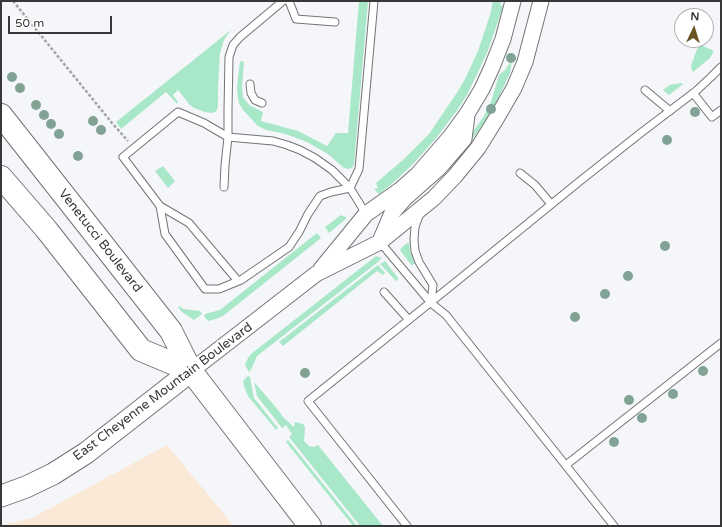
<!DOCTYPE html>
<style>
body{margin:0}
#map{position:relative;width:722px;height:527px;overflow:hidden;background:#f5f6fa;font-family:"Varela Round",sans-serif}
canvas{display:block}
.frame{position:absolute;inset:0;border:2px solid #383839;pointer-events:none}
.north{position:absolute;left:674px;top:8px;width:40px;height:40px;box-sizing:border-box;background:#fff;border:1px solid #afafb0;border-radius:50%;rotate:4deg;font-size:11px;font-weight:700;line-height:16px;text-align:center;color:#383839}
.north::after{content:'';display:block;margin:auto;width:14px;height:18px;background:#6b5524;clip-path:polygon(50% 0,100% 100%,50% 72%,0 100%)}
.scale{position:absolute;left:8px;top:16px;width:104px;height:18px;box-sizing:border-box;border:2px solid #383839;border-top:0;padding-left:5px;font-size:12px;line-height:14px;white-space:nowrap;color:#383839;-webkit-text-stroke:3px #fff;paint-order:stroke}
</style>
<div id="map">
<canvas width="722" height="527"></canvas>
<div class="frame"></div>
<div class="north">N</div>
<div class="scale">50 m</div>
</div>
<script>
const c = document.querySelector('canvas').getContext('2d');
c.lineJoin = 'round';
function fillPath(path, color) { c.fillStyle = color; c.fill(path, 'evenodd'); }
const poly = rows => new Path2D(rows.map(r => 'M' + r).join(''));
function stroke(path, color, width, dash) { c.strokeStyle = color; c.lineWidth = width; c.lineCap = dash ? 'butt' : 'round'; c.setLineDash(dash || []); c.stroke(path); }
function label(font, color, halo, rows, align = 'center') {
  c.font = font + ' "Varela Round",sans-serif'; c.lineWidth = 4; c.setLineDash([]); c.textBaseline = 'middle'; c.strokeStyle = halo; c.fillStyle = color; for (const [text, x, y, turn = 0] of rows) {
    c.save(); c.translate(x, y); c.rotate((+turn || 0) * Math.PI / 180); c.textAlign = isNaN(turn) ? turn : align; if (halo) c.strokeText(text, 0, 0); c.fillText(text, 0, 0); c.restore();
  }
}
const commercial = poly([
 [167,445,234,526,1,526,1,525,32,518]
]);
const green = poly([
 [359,1,368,1,354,164,352,168,348,169,344,168,328,154,307,142,291,136,282,133,266,130,258,126,243,110,239,103,238,99,237,87,240,61,244,62,242,87,243,97,249,105,263,112,261,121,298,131,327,146,336,133,348,133],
 [493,1,501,1,500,5,503,6,501,13,487,53,467,95,458,109,437,137,413,164,396,180,379,194,374,189,378,188,376,183,404,159,429,134,458,91,466,77,478,51,490,15],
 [231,30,224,40,220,53,218,86,218,105,217,110,215,112,211,113,205,112,194,108,190,105,178,90,173,95,178,102,177,104,166,92,121,129,116,122],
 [699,44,714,51,710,58,693,72,691,67,692,63],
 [512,60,510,73,496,103,485,122,470,142,456,161,452,165,449,166,484,116,491,102,499,75,505,70],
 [681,83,683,84,669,95,663,90,670,85],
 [163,166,175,181,168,188,155,171],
 [341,215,347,218,329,233,325,227],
 [317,233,321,238,223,316,216,319,208,321,204,316,205,314,220,310],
 [409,242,410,251,415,264,413,264,412,266,400,250,402,247],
 [376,256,382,258,378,262,257,356,251,370,249,372,245,365,248,358,251,354],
 [385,261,398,278,398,280,397,281,395,280,380,264],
 [378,265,385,273,383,275,377,271,283,346,279,342],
 [180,306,183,309,200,311,202,314,194,320,182,312,178,307],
 [248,376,250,377,254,398,278,428,276,430,248,396,244,386,243,381],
 [254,382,274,405,284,418,294,427,295,422,303,424,305,427,304,441,309,446,314,447,318,445,383,526,360,526,289,437,292,434,286,425,282,428,257,396],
 [288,440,357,526,353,526,286,442]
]);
const path = poly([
 [13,1,112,123,128,141]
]);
const lane = poly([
 [283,1,240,37,233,45,229,57,228,110,228,137,273,141,287,145,300,150,315,158,332,170,350,188,366,214],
 [289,1,296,19,335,22],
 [250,84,251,93,255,100,262,103],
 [645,90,670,111],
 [693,93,712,117,721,110],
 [520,173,535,185,551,204],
 [224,187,225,165,228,137,204,123,178,112,123,157,160,206,189,223,238,281],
 [160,206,165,234,205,289,219,289,241,280,289,247,299,232,308,214,320,196,331,192,350,188,359,169,374,1],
 [420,213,415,227,414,239,415,251,419,262,433,285,431,303],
 [380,242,431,303,446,315,614,526],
 [384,292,409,320],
 [566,465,721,343],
 [407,526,308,401,462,277,580,181,642,132,696,91,710,78,721,67]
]);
const street = poly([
 [381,239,392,213,404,199,438,169,464,139,467,115],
 [321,269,366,214,400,190,418,174,451,136,467,114,482,89,492,67,503,39,513,1],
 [191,371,316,274,380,242,434,198,455,176,478,148,496,119,514,88,525,62,541,1]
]);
const secondary = poly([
 [1,496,26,487,53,474,86,453,191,371]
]);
const primary = poly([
 [1,115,171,331,191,371,310,526],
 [1,177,46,229,141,350,191,371]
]);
const trees = [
 [511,58],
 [12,77],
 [20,88],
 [36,105],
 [491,109],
 [695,112],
 [44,115],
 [93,121],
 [51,124],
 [101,130],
 [59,134],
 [667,140],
 [78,156],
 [665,246],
 [628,276],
 [605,294],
 [575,317],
 [703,371],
 [305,373],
 [673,394],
 [629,400],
 [642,418],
 [614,442]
];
const streetNames = [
 ["Venetucci Boulevard",100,241,52],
 ["East Cheyenne Mountain Boulevard",163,392,-37]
];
fillPath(commercial, '#fae9d7');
fillPath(green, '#a8e7c8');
stroke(lane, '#747477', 9);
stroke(street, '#747477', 17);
stroke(secondary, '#747477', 23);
stroke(primary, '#747477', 24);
stroke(path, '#a3a4a6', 2.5, [3, 2]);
stroke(lane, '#fff', 7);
stroke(street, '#fff', 15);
stroke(secondary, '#fff', 21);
stroke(primary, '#fff', 22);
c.fillStyle = '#83a296';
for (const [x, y] of trees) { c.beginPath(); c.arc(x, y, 5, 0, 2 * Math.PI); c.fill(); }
label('13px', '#383839', '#fff', streetNames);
</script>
